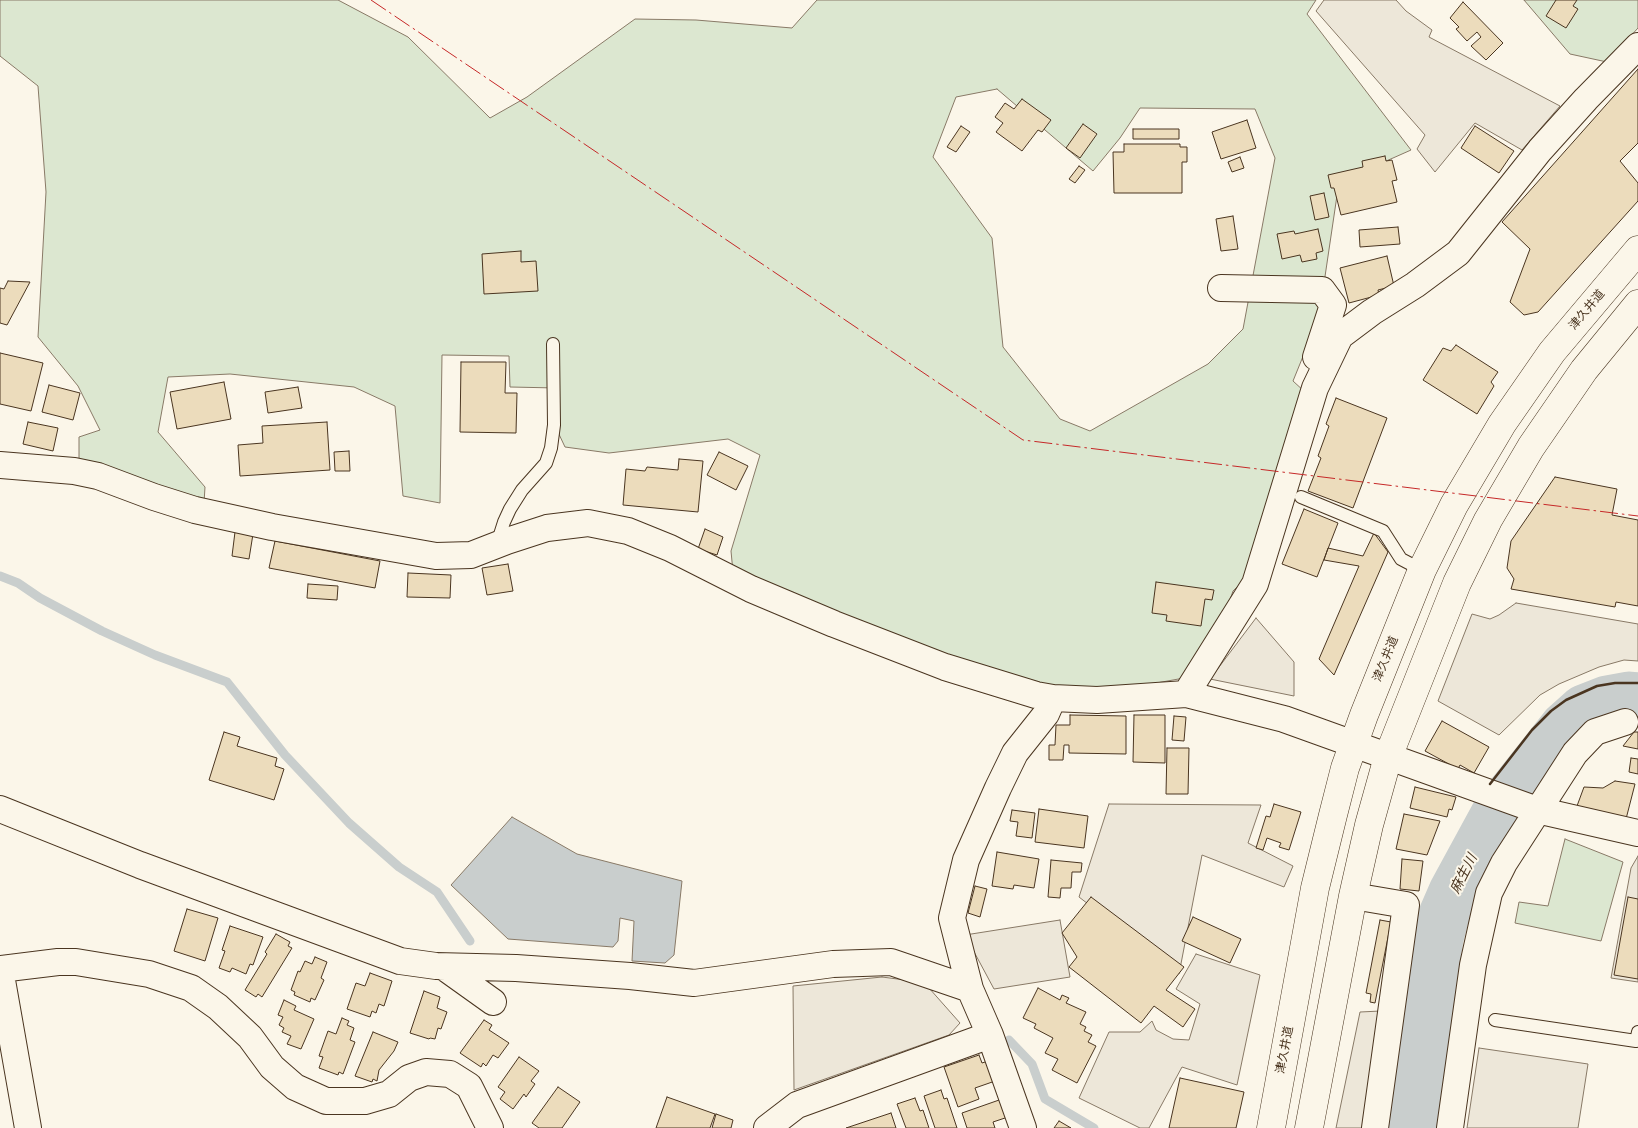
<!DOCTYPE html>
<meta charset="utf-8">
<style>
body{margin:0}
canvas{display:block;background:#fbf6e9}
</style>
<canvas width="1638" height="1128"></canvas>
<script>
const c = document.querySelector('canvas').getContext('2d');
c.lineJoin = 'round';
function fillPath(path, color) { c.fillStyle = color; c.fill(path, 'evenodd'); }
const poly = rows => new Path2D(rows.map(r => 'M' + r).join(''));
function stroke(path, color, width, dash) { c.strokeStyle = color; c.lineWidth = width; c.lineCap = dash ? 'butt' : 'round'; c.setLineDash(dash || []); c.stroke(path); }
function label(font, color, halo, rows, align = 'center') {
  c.font = font + ' Bitter,"Noto Sans JP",serif'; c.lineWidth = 4; c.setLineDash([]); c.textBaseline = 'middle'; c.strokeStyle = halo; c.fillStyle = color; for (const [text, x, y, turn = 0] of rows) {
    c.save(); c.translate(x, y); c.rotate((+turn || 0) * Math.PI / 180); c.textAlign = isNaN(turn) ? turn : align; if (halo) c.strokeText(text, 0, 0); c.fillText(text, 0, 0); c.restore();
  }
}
const green = poly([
 [0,0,338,0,408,37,490,118,527,97,635,19,696,20,792,28,817,0,1316,0,1307,14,1411,150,1339,182,1319,317,1293,381,1305,392,1265,538,1240,584,1233,591,1219,632,1184,678,1140,686,1063,689,949,659,733,572,731,551,760,455,728,439,609,453,565,447,557,430,557,388,510,387,509,356,442,355,440,503,403,496,395,406,354,387,230,374,168,377,158,432,205,487,204,503,79,463,79,437,100,430,78,386,38,337,46,192,38,86,0,56,0,0],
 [997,89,1093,171,1120,138,1140,108,1255,109,1275,158,1243,329,1208,364,1090,431,1060,419,1003,347,992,238,933,157,956,97,997,89],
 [1524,0,1638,0,1638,28,1607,62,1570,54,1524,0],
 [1565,839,1623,862,1601,941,1515,923,1519,902,1548,906,1565,839]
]);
const parking = poly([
 [1324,0,1396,0,1406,11,1432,30,1429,37,1560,106,1522,150,1475,123,1435,172,1417,149,1425,135,1316,11,1324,0],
 [1516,603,1638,624,1638,661,1624,660,1599,667,1559,684,1540,695,1499,735,1438,701,1472,614,1490,619,1499,615,1516,603],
 [1256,618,1294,662,1294,696,1210,679,1256,618],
 [1109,804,1261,805,1248,843,1293,866,1284,887,1202,855,1179,974,1079,897,1109,804],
 [1638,856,1638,982,1611,978,1631,868,1638,856],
 [1060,920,1070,977,994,989,965,935,1060,920],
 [1196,954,1260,975,1237,1085,1182,1067,1149,1128,1140,1128,1079,1098,1109,1032,1140,1032,1152,1021,1156,1030,1173,1039,1189,1040,1200,1004,1176,989,1196,954],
 [882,977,905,980,929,988,960,1023,949,1035,794,1090,793,986,882,977],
 [1381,1011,1366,1128,1336,1128,1360,1012,1381,1011],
 [1479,1048,1588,1064,1578,1128,1467,1128,1479,1048]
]);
const water = poly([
 [512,817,577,854,682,881,674,955,665,963,632,961,634,921,620,918,618,941,613,947,508,939,451,885,512,817]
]);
const stream = poly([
 [0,576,18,583,40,598,102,631,155,655,227,682,285,755,349,823,399,867,437,892,470,941],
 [1009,1040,1032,1064,1045,1099,1094,1128]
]);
const river = poly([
 [1412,1128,1438,938,1444,915,1454,892,1497,813,1565,727,1584,710,1607,701,1629,697,1638,698]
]);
const building = poly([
 [1556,0,1577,0,1573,6,1578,9,1566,28,1546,16,1556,0],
 [1463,2,1503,43,1486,60,1471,46,1481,37,1477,32,1467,41,1456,29,1459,27,1450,18,1463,2],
 [1638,69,1638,143,1620,161,1638,183,1638,201,1538,312,1524,315,1510,302,1530,249,1502,222,1638,69],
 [1022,99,1051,120,1042,132,1038,130,1022,151,996,132,1003,123,995,117,1005,103,1014,109,1022,99],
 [1247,120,1256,148,1221,159,1212,132,1247,120],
 [1083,124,1097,134,1080,158,1066,148,1083,124],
 [961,126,970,132,956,152,947,147,961,126],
 [1475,126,1514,151,1499,173,1461,148,1475,126],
 [1133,129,1179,129,1179,139,1133,139,1133,129],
 [1124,144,1180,144,1180,147,1187,147,1187,162,1182,162,1182,193,1114,193,1113,152,1124,152,1124,144],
 [1385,156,1386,161,1392,160,1397,180,1392,181,1397,202,1341,215,1334,188,1331,188,1328,175,1363,167,1362,161,1385,156],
 [1240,157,1244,168,1232,172,1228,162,1240,157],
 [1079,166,1085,170,1075,183,1069,179,1079,166],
 [1324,193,1329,217,1315,220,1310,196,1324,193],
 [1233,216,1238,249,1221,251,1216,219,1233,216],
 [1398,227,1400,244,1360,247,1359,230,1398,227],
 [1318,229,1323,251,1316,253,1317,259,1302,262,1300,255,1282,259,1277,234,1294,231,1295,234,1318,229],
 [521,251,521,262,536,261,538,291,484,294,482,254,521,251],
 [1387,256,1394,286,1378,290,1379,295,1349,303,1340,268,1387,256],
 [8,281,30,282,7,325,0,323,0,288,4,289,8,281],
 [1456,345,1498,372,1491,382,1494,386,1477,414,1423,380,1443,348,1451,351,1456,345],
 [0,353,43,363,31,411,0,404,0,353],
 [461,362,506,362,505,393,517,393,516,433,460,432,461,362],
 [224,382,231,419,177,429,170,392,224,382],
 [49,385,80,393,73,420,42,412,49,385],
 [298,387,302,408,268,413,265,392,298,387],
 [1336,398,1387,418,1353,508,1308,491,1321,458,1318,456,1329,426,1326,424,1336,398],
 [28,422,58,428,53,451,23,444,28,422],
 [327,422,330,470,240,476,238,445,263,443,262,426,327,422],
 [349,451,350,471,335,471,334,452,349,451],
 [719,452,748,466,736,490,707,475,719,452],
 [679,459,703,461,698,512,623,505,626,469,645,471,647,467,678,470,679,459],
 [1555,477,1617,489,1612,515,1638,520,1638,606,1616,602,1615,607,1511,589,1514,579,1507,568,1511,541,1555,477],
 [1304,509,1338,523,1317,577,1282,564,1304,509],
 [705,529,723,537,717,555,698,549,705,529],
 [235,532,253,534,249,559,232,556,235,532],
 [1374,533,1388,552,1334,675,1319,659,1359,566,1324,560,1328,548,1363,556,1374,533],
 [275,541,380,561,375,588,269,568,275,541],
 [508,564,513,591,487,595,482,568,508,564],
 [408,573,451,575,450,598,407,597,408,573],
 [1156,582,1214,590,1212,600,1205,599,1201,626,1166,621,1167,615,1152,613,1156,582],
 [308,584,338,586,337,600,307,598,308,584],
 [1070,715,1126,716,1126,754,1069,753,1069,745,1064,745,1063,760,1049,760,1049,745,1055,745,1056,725,1070,725,1070,715],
 [1134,715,1165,715,1165,763,1133,762,1134,715],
 [1174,716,1186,717,1184,741,1172,740,1174,716],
 [1442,721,1489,747,1474,773,1460,765,1458,769,1425,751,1442,721],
 [224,732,240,737,237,746,277,758,275,766,284,769,274,800,209,780,224,732],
 [1634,732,1638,732,1638,749,1623,746,1634,732],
 [1167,748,1189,748,1188,794,1166,794,1167,748],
 [1631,758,1638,759,1638,774,1629,772,1631,758],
 [1615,781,1635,784,1626,819,1577,806,1584,787,1603,788,1615,781],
 [1415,787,1456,797,1452,810,1449,809,1447,817,1410,808,1415,787],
 [1274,804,1301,812,1289,850,1279,847,1281,843,1267,838,1263,850,1256,848,1266,816,1270,817,1274,804],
 [1039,809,1088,816,1084,848,1035,842,1039,809],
 [1012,810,1035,813,1032,838,1016,836,1018,822,1010,821,1012,810],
 [1404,814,1440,821,1427,855,1396,849,1404,814],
 [997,852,1039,859,1034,888,1014,885,1013,889,992,886,997,852],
 [1402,859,1423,861,1419,891,1400,889,1402,859],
 [1051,860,1082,863,1081,872,1072,872,1071,888,1061,888,1060,898,1048,897,1051,860],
 [975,886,987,889,980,917,968,913,975,886],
 [1091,897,1184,967,1166,990,1195,1009,1183,1027,1154,1006,1141,1023,1069,967,1077,957,1062,933,1091,897],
 [1628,897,1638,899,1638,979,1614,975,1628,897],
 [187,909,218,918,205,961,174,951,187,909],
 [1193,917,1241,939,1230,963,1182,941,1193,917],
 [1380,920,1391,922,1375,1003,1370,1002,1371,994,1366,993,1380,920],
 [230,926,263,937,253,965,250,964,246,974,232,968,230,972,219,968,225,951,222,950,230,926],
 [276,934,290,942,288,946,292,948,262,997,258,994,256,997,245,990,267,954,265,952,276,934],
 [315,957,327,962,321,978,324,980,315,1000,311,998,310,1002,294,995,295,992,291,990,298,971,300,972,305,961,312,964,315,957],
 [370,973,392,981,384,1006,379,1004,376,1013,372,1011,370,1017,347,1009,356,983,365,986,370,973],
 [1038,988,1060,1000,1062,995,1069,998,1066,1003,1086,1012,1080,1024,1086,1027,1084,1031,1092,1035,1088,1042,1096,1046,1077,1083,1052,1070,1058,1059,1045,1053,1053,1038,1034,1028,1036,1024,1023,1018,1038,988],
 [424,991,440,997,437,1008,447,1012,441,1029,438,1028,435,1039,430,1038,429,1039,410,1033,424,991],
 [284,1000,296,1006,294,1010,314,1019,301,1049,287,1044,291,1036,282,1032,284,1028,279,1025,283,1017,278,1015,284,1000],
 [342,1018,349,1021,347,1025,354,1028,350,1040,355,1042,343,1074,339,1072,338,1075,319,1068,323,1057,319,1056,328,1031,336,1034,342,1018],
 [484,1020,492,1025,489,1030,509,1043,498,1058,493,1055,486,1066,483,1063,481,1067,460,1053,484,1020],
 [373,1032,398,1042,394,1051,379,1070,377,1081,373,1079,372,1082,355,1076,373,1032],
 [979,1055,982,1063,991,1060,998,1080,975,1088,979,1099,958,1107,944,1067,979,1055],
 [519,1057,539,1071,531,1081,535,1084,526,1097,524,1094,513,1109,500,1099,505,1092,498,1087,519,1057],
 [1180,1078,1244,1092,1236,1128,1169,1128,1180,1078],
 [558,1087,580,1102,562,1128,539,1128,532,1123,558,1087],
 [941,1090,944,1099,947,1098,957,1128,935,1128,924,1096,941,1090],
 [667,1097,715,1114,710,1128,656,1128,667,1097],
 [915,1098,920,1111,923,1110,929,1128,906,1128,897,1104,915,1098],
 [1002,1099,1008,1117,993,1122,995,1128,967,1128,962,1113,1002,1099],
 [891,1113,896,1128,846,1128,891,1113],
 [716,1114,733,1120,731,1128,712,1128,716,1114],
 [1059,1121,1071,1128,1054,1128,1059,1121]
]);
const service = poly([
 [1301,497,1383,531,1401,559,1422,570],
 [497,544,504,522,510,509,522,490,546,463,551,448,554,425,553,344],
 [1495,1020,1636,1041,1638,1032]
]);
const minor = poly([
 [1221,288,1322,290,1333,305,1316,357],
 [0,465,74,471,98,476,154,497,195,510,272,527,436,556,471,555,507,541,547,528,588,523,628,531,670,548,751,589,834,624,945,667,1036,695,1053,698,1097,700,1186,694,1284,719,1537,810,1638,833],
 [1186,694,1255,584,1315,388,1340,336,1372,312,1415,285,1458,253,1540,150,1586,99,1638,46],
 [0,809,140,865,400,961,436,966,516,968,630,976,694,983,833,964,891,962,970,989],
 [1353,896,1406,905,1375,1128],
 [444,967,493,1002],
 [28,1128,0,969,58,962,76,962,149,974,191,988,218,1007,250,1037,272,1067,295,1087,326,1101,365,1101,389,1094,409,1078,426,1072,450,1074,469,1086,490,1128],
 [767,1128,797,1105,990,1035],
 [1023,1128,990,1035,970,989,952,918,966,860,998,788,1015,753,1046,714,1053,698],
 [1450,1128,1473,965,1489,893,1504,863,1575,753,1595,732,1625,722]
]);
const primary = poly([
 [1271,1128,1315,888,1333,815,1345,768,1364,715,1422,570,1454,505,1502,424,1552,352,1638,250],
 [1309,1128,1353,896,1369,825,1388,757,1457,583,1488,520,1531,447,1584,370,1638,304]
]);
const wall = poly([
 [1490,784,1532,730,1551,711,1566,700,1597,686,1615,683,1638,683]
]);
const power = poly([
 [371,0,1023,440,1638,516]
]);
const streetNames = [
 ["津久井道",1587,310,-50],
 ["津久井道",1386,659,-68],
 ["津久井道",1285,1050,-79]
];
const waterNames = [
 ["麻生川",1464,874,-63]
];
fillPath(green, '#dce7d0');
stroke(green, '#887966', 1);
fillPath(parking, '#ede7d9');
stroke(parking, '#887966', 1);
fillPath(water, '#c9cecd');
stroke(water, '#887966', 1);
stroke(stream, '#c9cecd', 9);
stroke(river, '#c9cecd', 51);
fillPath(building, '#ecdcbc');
stroke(building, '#4a3520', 1);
stroke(service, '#4a3520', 14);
stroke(minor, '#4a3520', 28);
stroke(primary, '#4a3520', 29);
stroke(service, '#fbf6e9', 12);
stroke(minor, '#fbf6e9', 26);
stroke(primary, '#fbf6e9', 28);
stroke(wall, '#4a3520', 2.5);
stroke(power, '#c62828', 1, [18, 4, 2.5, 4]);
label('12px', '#4a3520', '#fbf6e9', streetNames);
label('italic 14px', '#4a3520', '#fbf6e9', waterNames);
</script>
